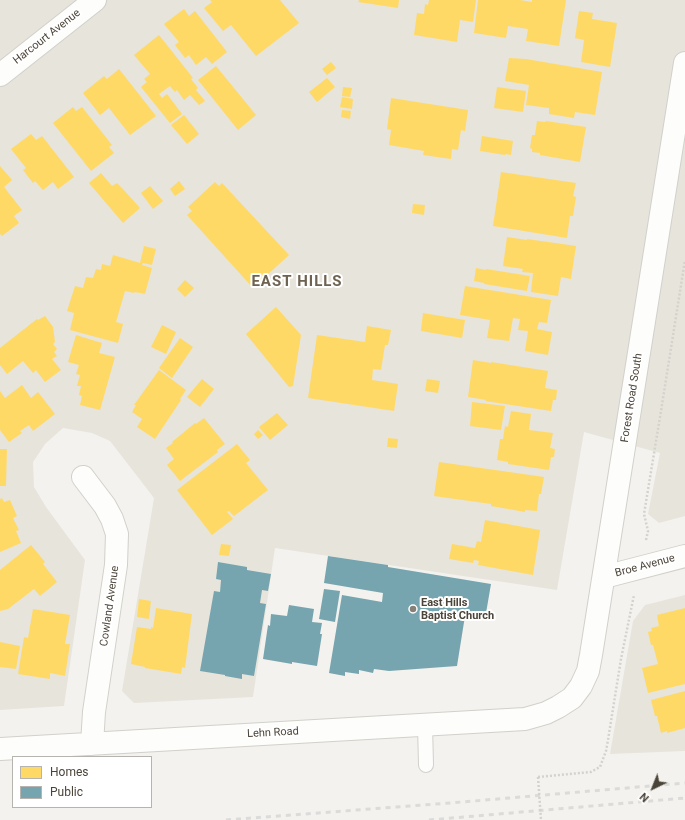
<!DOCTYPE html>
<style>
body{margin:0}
#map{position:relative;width:685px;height:820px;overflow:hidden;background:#f4f2ee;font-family:Roboto,sans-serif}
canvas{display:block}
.legend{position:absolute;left:12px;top:756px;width:140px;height:52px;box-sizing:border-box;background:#fff;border:1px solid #b7b4b0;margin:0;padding:5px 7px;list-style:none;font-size:12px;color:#4b4439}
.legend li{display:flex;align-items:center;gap:8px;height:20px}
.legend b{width:20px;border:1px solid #b7b4b0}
.north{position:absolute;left:633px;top:768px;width:40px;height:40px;-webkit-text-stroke:3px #fff;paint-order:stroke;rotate:223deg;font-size:11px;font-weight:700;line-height:16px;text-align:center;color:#4b4439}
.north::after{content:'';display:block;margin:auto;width:14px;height:18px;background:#4b4439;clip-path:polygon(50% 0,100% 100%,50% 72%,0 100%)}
</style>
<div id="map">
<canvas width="685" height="820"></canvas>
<ul class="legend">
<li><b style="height:11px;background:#ffd966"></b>Homes</li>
<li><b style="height:11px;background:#76a5af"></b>Public</li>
</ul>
<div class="north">N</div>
</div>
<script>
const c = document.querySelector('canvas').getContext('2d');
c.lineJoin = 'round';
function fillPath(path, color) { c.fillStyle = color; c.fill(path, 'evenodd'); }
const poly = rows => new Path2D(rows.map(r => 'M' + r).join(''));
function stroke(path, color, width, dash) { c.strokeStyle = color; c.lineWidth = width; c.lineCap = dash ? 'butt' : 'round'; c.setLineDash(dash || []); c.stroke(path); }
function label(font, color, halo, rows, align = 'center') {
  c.font = font + ' Roboto,sans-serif'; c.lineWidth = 4; c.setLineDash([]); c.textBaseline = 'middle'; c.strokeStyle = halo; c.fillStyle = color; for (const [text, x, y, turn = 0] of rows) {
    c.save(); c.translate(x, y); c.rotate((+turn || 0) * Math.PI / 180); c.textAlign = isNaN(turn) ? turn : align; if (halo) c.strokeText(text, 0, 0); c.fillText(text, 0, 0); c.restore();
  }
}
const residential = poly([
 [0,0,685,0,685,516,659,523,648,514,660,453,584,432,557,590,275,548,253,697,134,703,122,691,154,498,110,441,92,433,63,428,45,444,33,462,34,487,46,507,85,560,64,706,0,710],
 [685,595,685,751,610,754,633,621,645,605]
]);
const homes = poly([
 [210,0,280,0,299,23,256,56,231,25,223,31,204,8,212,2],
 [359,0,399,0,398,8,358,2],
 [429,0,476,0,473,22,460,20,457,42,414,35,417,13,424,14,425,4,428,5],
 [478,0,520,0,532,2,532,0,566,0,559,46,526,41,528,29,508,26,506,38,474,33],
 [184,9,189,16,195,11,227,52,212,64,206,57,196,65,189,55,185,58,175,45,179,42,164,24],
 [579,11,593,13,592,19,617,23,610,67,581,62,584,40,575,38],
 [159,35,193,78,191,79,198,88,196,90,205,101,199,105,190,95,184,100,177,90,175,92,170,86,159,94,162,98,167,94,182,114,170,123,141,87,147,82,144,79,150,74,134,55],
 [509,58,526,59,602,72,595,115,575,112,574,118,549,114,549,108,526,105,529,85,505,81],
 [331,62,336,68,327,75,322,69],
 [216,66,256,115,238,130,198,80],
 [119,69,156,116,130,135,109,108,100,115,83,93,104,76,107,79],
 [327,78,335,87,317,102,309,92],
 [343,87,352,88,350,97,342,96],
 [497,87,526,91,523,112,494,108],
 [342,97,353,99,352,109,340,107],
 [391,98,468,110,465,131,461,130,458,150,452,149,451,159,423,155,424,151,389,145,391,130,387,129],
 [73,107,76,111,82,107,112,145,109,147,114,153,91,171,53,123],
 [342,110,351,111,350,119,341,117],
 [184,115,199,134,187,144,171,125],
 [537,121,545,122,546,121,586,127,580,162,540,155,540,153,532,152,532,149,530,148,532,135,535,135],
 [31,134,36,140,42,136,74,177,58,189,53,182,43,190,35,181,33,183,23,170,26,168,11,149],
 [482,136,513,141,511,155,506,154,505,155,480,151],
 [0,166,12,180,4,187,22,210,14,216,19,223,2,236,0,234],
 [501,172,576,183,573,196,576,197,573,216,570,216,567,238,493,226],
 [101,173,112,186,117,183,122,188,140,208,123,223,89,183],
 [179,181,185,189,175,196,170,189],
 [215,182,219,186,222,183,289,255,253,288,187,215,192,211,188,207],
 [150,186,163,201,153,209,141,193],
 [413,204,425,205,424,215,412,213],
 [507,237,527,240,527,239,576,246,571,279,561,277,558,296,531,292,533,273,522,272,523,269,503,266],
 [144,246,156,249,152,265,143,263,142,265,152,268,145,294,135,292,134,293,125,291,116,322,123,324,118,343,70,330,74,313,67,311,75,286,83,288,86,277,93,278,96,269,101,270,102,264,110,266,113,255,140,263],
 [476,268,486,270,486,269,530,276,527,291,484,284,484,283,474,281],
 [185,280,194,288,185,297,177,289],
 [465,286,551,300,547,323,539,322,537,329,552,332,548,355,525,351,528,331,518,330,520,319,513,318,509,341,487,338,490,320,460,315],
 [276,307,301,335,293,386,289,387,246,334],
 [423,313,465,320,462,338,421,331],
 [45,316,53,327,55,342,53,344,57,349,54,352,57,356,52,359,61,370,45,382,36,370,33,373,23,361,7,374,0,365,0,348,37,319,38,320],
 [162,325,176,332,166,354,151,347],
 [367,326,391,330,388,345,385,345,381,370,373,369,372,380,398,384,394,411,308,398,317,335,365,342],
 [76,335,102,343,99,353,115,357,100,410,80,405,82,396,79,395,81,386,77,386,80,375,76,374,79,365,68,362],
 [180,338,193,347,172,378,159,368],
 [473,360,491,363,491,362,548,371,545,388,557,390,556,400,553,400,551,411,485,401,486,400,468,397],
 [159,370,186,390,180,399,181,400,155,439,137,427,142,419,132,412,136,405,134,405],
 [202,379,214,389,200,407,187,397],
 [427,379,440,381,438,393,425,391],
 [22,385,31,398,38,392,55,414,33,431,29,425,20,431,22,433,9,442,0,430,0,391,5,398],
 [472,402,505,406,501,430,470,426],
 [511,411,531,414,529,430,553,433,550,448,555,449,554,457,551,457,549,470,508,464,508,462,497,460,500,439,503,439,505,426,508,427],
 [277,413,288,425,270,440,259,427],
 [204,418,225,444,217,450,218,452,180,481,167,465,174,459,166,448,173,443,172,442,195,423,196,424],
 [258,430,263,435,258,439,254,434],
 [388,438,398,439,397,448,387,447],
 [237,444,250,460,246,463,268,490,234,516,229,511,227,512,233,519,212,535,177,490],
 [0,449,7,449,6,486,0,486],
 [439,462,544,477,541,494,539,494,537,511,525,510,525,512,491,506,491,504,434,496],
 [2,498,4,502,10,500,17,516,13,518,19,530,16,531,21,543,0,552,0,499],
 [485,520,540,530,533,575,478,565,479,561,474,560,473,563,449,559,452,544,475,548,477,541,481,542],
 [221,544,231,545,229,556,219,555],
 [31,545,45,562,43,564,57,582,40,596,34,589,8,609,0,611,0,570],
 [139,599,151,601,149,619,137,617],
 [156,608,192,614,185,668,182,667,181,674,145,668,145,667,131,664,137,627,151,629,151,627,153,628],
 [685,608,685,684,648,693,642,668,658,664,653,645,651,645,648,632,652,631,651,628,659,626,657,615],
 [33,609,70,615,65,644,70,644,65,676,50,673,50,679,18,674,24,637,28,638],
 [0,642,20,646,16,669,0,667],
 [685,691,685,728,667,733,667,731,661,733,657,716,655,716,651,700]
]);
const public = poly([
 [328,556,388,565,388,567,491,584,485,619,465,616,457,666,389,671,374,669,373,673,359,670,359,674,345,672,345,676,329,673,342,595,382,602,383,593,324,583],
 [218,562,247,567,247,570,271,574,268,591,262,590,260,603,266,604,254,676,242,674,242,679,225,676,225,675,200,671,214,591,220,592,221,580,216,579],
 [324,589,340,591,335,622,319,619],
 [289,605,314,609,312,622,322,623,320,634,322,634,317,666,292,662,292,664,263,659,268,625,270,626,271,614,287,616]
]);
const path = poly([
 [646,540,648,531,644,514,661,411,685,260],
 [538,777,591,772,596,769,600,767,606,751,608,740,621,659,634,595]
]);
const lane = poly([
 [425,725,426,765]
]);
const street = poly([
 [0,75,95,0],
 [83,477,105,506,112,519,117,534,116,565,94,712,92,744],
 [604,577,685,556],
 [0,749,525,719,546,713,558,707,572,698,581,686,588,671,591,655,685,63]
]);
const rail = poly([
 [226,820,462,802,685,783],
 [429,820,685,798]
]);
const pathBridge = poly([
 [538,777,541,820]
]);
const markers = [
 [413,609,4,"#868178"]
];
const streetNames = [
 ["Harcourt Avenue",47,37,-38],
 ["Forest Road South",632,398,-81],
 ["Broe Avenue",645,566,-15],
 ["Cowland Avenue",110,606,-82],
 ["Lehn Road",273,733,-3]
];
const poiNames = [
 ["East Hills",421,603],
 ["Baptist Church",421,616]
];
const districtNames = [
 ["EAST HILLS",297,282]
];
fillPath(residential, '#e7e4dc');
fillPath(homes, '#ffd966');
fillPath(public, '#76a5af');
stroke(lane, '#d2d0cb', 16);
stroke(street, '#d2d0cb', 24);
stroke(path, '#d3d2cc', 2.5, [2, 2]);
stroke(lane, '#fdfdfc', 14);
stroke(street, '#fdfdfc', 22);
stroke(rail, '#dbdbda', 3, [5, 5]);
stroke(pathBridge, '#d3d2cc', 2.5, [2, 2]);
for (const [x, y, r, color] of markers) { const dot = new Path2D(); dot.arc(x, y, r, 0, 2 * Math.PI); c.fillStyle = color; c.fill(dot); stroke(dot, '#fff', 1.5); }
label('11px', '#4b4439', '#fff', streetNames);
label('bold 11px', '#4b4439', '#fff', poiNames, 'left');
c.letterSpacing = '1px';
label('bold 15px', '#6e6250', '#fff', districtNames);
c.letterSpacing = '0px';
</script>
